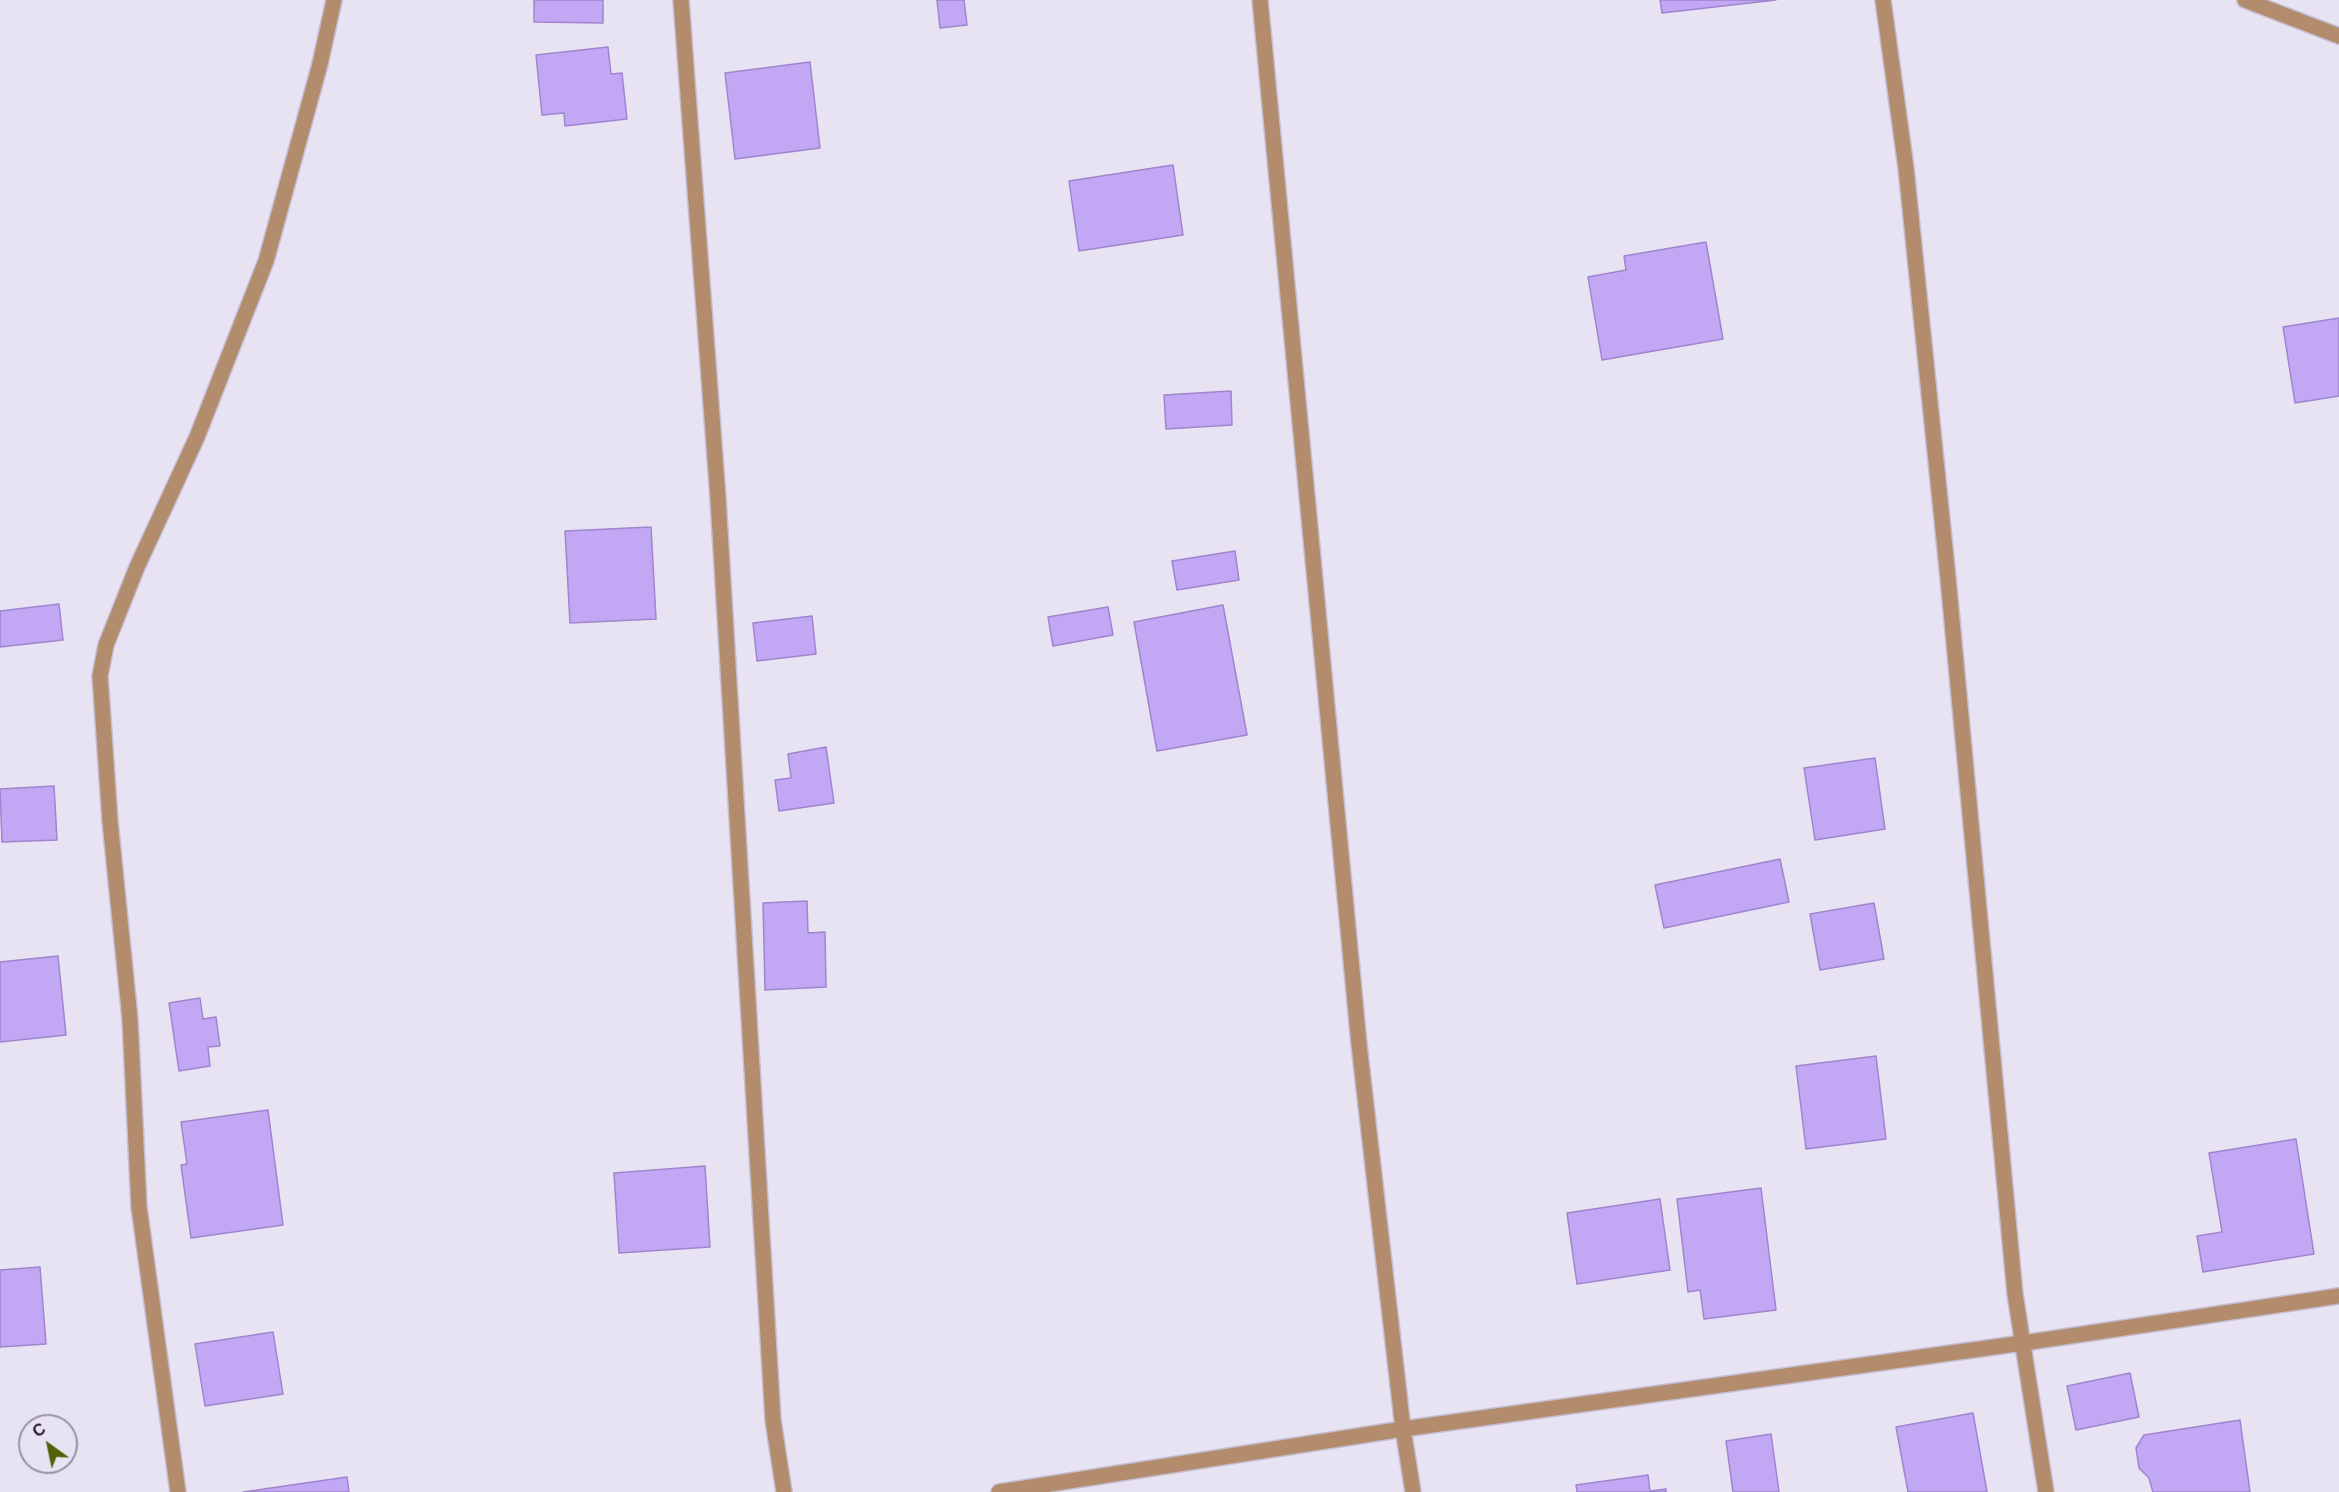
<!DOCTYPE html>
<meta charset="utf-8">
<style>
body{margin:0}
#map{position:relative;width:2339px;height:1492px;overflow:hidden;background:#e8e3f3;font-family:Helvetica,sans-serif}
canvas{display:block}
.north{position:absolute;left:18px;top:1414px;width:60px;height:60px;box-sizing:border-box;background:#e8e3f3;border:2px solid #9992a7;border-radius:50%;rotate:327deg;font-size:16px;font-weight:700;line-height:24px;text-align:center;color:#231834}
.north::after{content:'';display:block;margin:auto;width:21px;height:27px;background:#526206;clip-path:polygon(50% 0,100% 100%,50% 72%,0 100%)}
</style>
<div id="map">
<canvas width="2339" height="1492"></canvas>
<div class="north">С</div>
</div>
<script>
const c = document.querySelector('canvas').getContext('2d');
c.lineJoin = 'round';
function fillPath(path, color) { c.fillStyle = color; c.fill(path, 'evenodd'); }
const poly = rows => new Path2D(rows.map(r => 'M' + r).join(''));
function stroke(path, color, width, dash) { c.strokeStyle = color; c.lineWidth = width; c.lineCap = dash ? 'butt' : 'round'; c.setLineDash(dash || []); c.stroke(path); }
const building = poly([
 [534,0,603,0,603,23,534,22,534,0],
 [937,0,964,0,967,25,940,28,937,0],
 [1660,0,1776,0,1662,13,1660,0],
 [608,47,611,74,622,73,627,119,565,126,564,113,542,115,536,55,608,47],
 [810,62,820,148,735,159,725,73,810,62],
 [1173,165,1183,235,1079,251,1069,181,1173,165],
 [1706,242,1723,339,1602,360,1588,277,1626,270,1624,256,1706,242],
 [2339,318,2339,396,2295,403,2283,327,2339,318],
 [1231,391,1232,425,1166,429,1164,395,1231,391],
 [651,527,656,619,570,623,565,531,651,527],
 [1235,551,1239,580,1177,590,1172,561,1235,551],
 [59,604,63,640,0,647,0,611,59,604],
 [1223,605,1247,735,1157,751,1134,622,1223,605],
 [1108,607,1113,635,1053,646,1048,617,1108,607],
 [812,616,816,654,757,661,753,623,812,616],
 [826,747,834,803,779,811,775,780,791,778,788,754,826,747],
 [1875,758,1885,829,1815,840,1804,768,1875,758],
 [54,786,57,840,2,842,0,789,54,786],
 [1780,859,1789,902,1664,928,1655,885,1780,859],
 [807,901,808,933,825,932,826,987,765,990,763,903,807,901],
 [1874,903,1884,959,1820,970,1810,914,1874,903],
 [58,956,66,1035,0,1042,0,962,58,956],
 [200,998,203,1019,216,1017,220,1046,208,1047,210,1066,179,1071,169,1003,200,998],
 [1876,1056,1886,1139,1806,1149,1796,1066,1876,1056],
 [268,1110,283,1225,191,1238,181,1165,187,1164,181,1122,268,1110],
 [2296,1139,2314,1254,2203,1272,2197,1236,2222,1232,2209,1153,2296,1139],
 [705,1166,710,1247,619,1253,614,1173,705,1166],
 [1761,1188,1776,1310,1704,1319,1700,1290,1688,1292,1677,1199,1761,1188],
 [1660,1199,1670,1270,1577,1284,1567,1213,1660,1199],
 [40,1267,46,1344,0,1347,0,1270,40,1267],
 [273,1332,283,1394,205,1406,195,1344,273,1332],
 [2130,1373,2139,1417,2076,1430,2067,1386,2130,1373],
 [1973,1413,1987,1492,1908,1492,1896,1427,1973,1413],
 [2240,1420,2250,1492,2153,1492,2149,1478,2139,1468,2136,1448,2144,1435,2240,1420],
 [1771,1434,1779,1492,1733,1492,1726,1441,1771,1434],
 [1648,1475,1650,1491,1666,1489,1666,1492,1577,1492,1576,1485,1648,1475],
 [347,1477,349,1492,243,1492,347,1477]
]);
const minor = poly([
 [681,0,718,498,773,1420,784,1492],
 [1260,0,1359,1044,1403,1429,1413,1492],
 [1883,0,1906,168,1948,578,2015,1294,2046,1492],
 [2245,0,2339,36],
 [178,1492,139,1207,130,1019,110,821,100,676,106,645,137,567,197,437,266,261,320,64,334,0],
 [999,1492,1403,1429,2023,1343,2339,1296]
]);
fillPath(building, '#c2a7f5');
stroke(building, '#9f85cd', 1.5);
stroke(minor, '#c5bed1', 18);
stroke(minor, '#b28c6d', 15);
</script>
